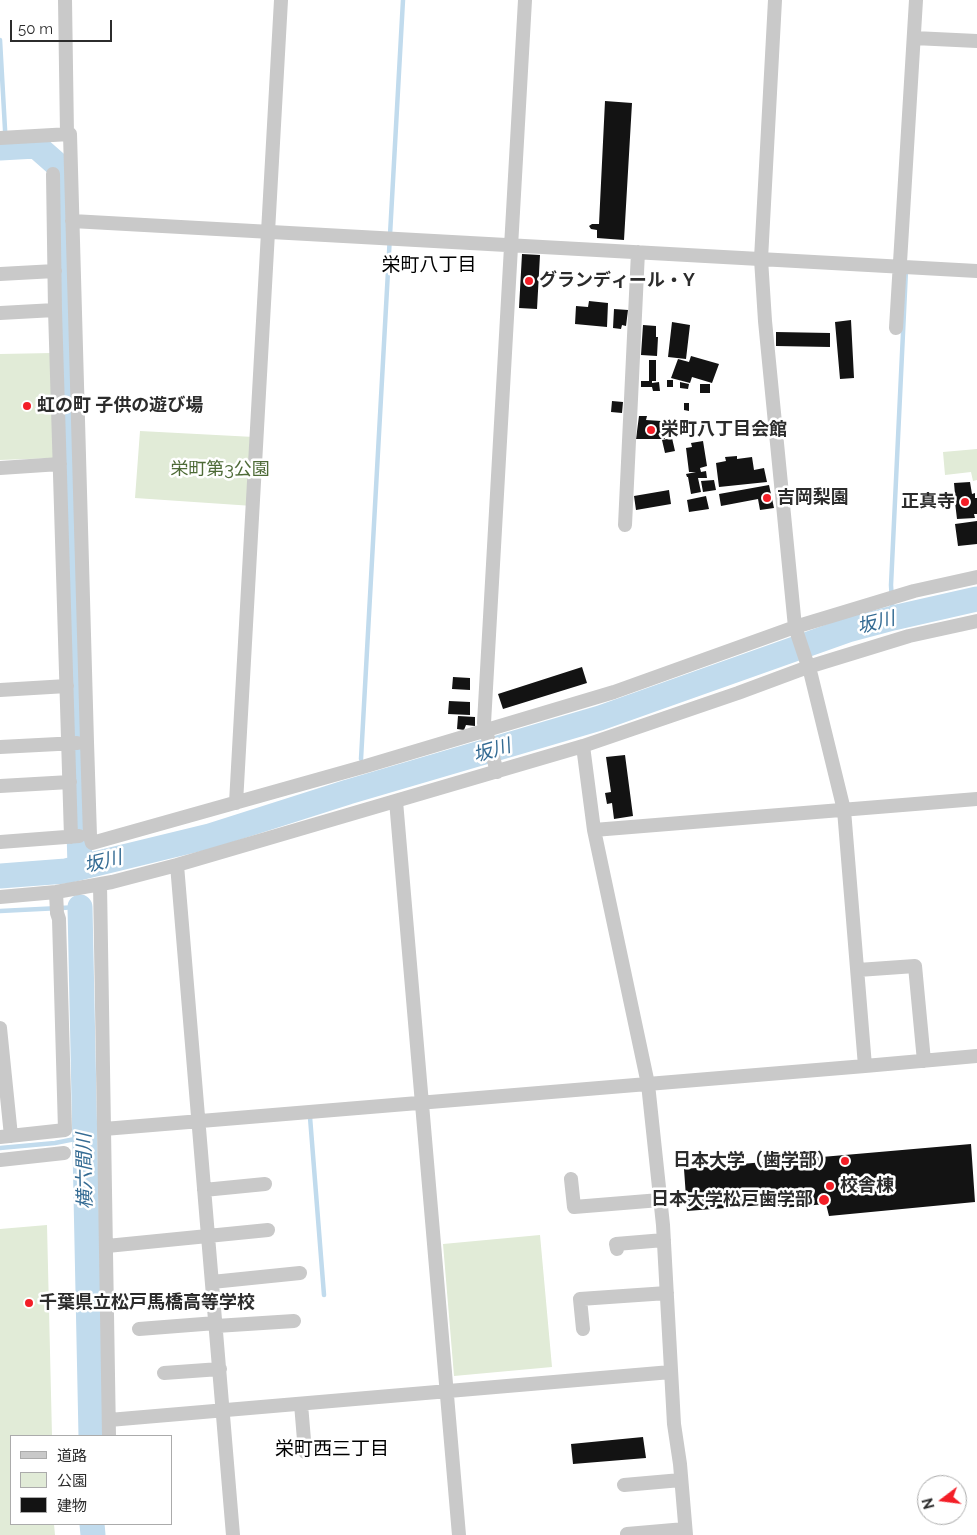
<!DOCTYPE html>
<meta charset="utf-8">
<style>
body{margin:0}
#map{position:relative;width:977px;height:1535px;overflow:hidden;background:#fff;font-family:Raleway,"Noto Sans JP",sans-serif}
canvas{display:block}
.legend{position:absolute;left:10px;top:1435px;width:162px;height:90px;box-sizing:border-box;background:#fff;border:1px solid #ababab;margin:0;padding:6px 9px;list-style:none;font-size:15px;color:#2c2c2c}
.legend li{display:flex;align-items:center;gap:10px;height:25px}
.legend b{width:25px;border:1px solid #ababab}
.north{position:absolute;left:917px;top:1475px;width:50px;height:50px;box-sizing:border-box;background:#fff;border:1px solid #ababab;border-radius:50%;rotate:255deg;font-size:14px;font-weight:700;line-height:20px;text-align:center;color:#2c2c2c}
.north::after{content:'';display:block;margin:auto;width:18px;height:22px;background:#f31e27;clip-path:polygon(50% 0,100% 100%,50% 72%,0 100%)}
.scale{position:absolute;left:10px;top:20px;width:102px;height:22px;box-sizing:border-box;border:2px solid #2c2c2c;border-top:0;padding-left:6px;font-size:15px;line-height:18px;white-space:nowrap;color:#2c2c2c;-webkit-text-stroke:4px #fff;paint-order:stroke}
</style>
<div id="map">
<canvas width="977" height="1535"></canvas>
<ul class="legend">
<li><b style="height:6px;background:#c9c9c9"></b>道路</li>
<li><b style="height:14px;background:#e1ebd7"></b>公園</li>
<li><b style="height:14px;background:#131313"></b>建物</li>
</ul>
<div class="north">N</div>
<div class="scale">50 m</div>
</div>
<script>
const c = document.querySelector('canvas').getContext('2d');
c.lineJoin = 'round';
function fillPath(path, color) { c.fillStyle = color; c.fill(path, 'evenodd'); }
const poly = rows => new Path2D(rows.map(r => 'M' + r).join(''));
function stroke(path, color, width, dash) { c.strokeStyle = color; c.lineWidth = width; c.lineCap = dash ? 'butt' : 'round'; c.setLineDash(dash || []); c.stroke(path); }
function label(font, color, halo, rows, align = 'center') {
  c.font = font + ' Raleway,"Noto Sans JP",sans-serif'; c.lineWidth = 5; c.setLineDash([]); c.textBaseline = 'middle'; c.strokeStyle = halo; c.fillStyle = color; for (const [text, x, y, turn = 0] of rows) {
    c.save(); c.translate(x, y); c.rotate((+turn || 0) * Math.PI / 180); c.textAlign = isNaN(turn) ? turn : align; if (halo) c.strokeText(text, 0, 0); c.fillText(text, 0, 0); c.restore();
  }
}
const green = poly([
 [52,353,55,458,0,460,0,354],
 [140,431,254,437,253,506,135,498],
 [977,449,977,480,973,481,971,472,945,475,943,452],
 [47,1225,52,1436,11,1436,11,1524,54,1524,55,1535,0,1535,0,1229],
 [540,1235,552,1367,454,1376,443,1244]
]);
const stream = poly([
 [0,40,6,147],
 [893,618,891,585,906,270],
 [361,759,403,0],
 [0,911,80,907],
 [310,1117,324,1295],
 [0,1148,55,1143,85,1137]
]);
const river = poly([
 [0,148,36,146,61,168,80,867],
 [0,876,66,871,210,836,348,792,600,718,848,630,893,618,977,599],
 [80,907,91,1436],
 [92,1524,93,1535]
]);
const building = poly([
 [605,101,632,103,624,240,597,238,597,230,591,229,589,226,592,224,599,224],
 [522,254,540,255,537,309,519,308],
 [589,301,608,303,607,327,575,324,576,306,588,307],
 [614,309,628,310,626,326,622,325,621,329,613,328],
 [851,320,854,378,840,379,835,322],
 [672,322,690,325,686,359,668,357],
 [643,325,656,326,656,337,658,337,657,356,641,355],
 [776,332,830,333,830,347,776,346],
 [691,356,719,364,712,383,692,377,690,383,671,378,678,359,689,362],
 [649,360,656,360,656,381,652,381,652,383,659,382,660,391,653,391,652,387,641,387,641,381,649,381],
 [667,380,673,380,673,387,667,387],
 [680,382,689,384,688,389,680,388],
 [700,384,710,384,710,393,700,393],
 [612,401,623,402,622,413,611,412],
 [684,403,689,403,689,411,684,410],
 [639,416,647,416,646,420,661,421,661,424,666,424,665,439,636,439],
 [672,438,675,451,665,453,662,440],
 [703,441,707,466,700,468,701,472,706,471,707,478,698,478,701,492,691,494,688,477,687,477,686,474,696,472,689,472,686,448,692,447,691,443],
 [737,456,737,459,752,457,754,470,764,468,767,482,719,487,716,463,726,461,725,457],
 [714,480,716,490,703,492,701,481],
 [970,482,972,494,975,493,975,498,977,498,977,514,974,514,975,518,957,519,954,494,955,494,954,483],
 [769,485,774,508,760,510,758,499,721,506,719,494],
 [669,490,671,504,636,510,634,496],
 [706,496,709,509,689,512,687,500],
 [977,521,977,544,958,546,955,524],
 [582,667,587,683,503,709,498,694],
 [453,677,470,678,470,690,452,689],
 [449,701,470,702,470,715,448,714],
 [458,716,475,717,475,726,466,725,464,730,457,729],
 [625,755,633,816,614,819,612,803,607,804,605,793,611,792,606,757],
 [971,1144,975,1202,829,1216,826,1204,782,1208,776,1204,687,1211,684,1169],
 [643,1437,646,1458,573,1464,571,1444]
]);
const minor = poly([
 [65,0,67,134],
 [775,0,761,259,765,321,795,627,811,675,844,810,865,1066,977,1056],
 [914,38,977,41],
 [0,138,70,134,87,742,90,836,92,843,366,766,614,692,795,627,914,591,977,577],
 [53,174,55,310,71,837],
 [72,221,977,271],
 [0,274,55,271],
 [0,313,55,310],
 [896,328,916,0],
 [0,468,60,464],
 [625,525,638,252],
 [0,690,67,686],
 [583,746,594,830,648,1084,663,1225,674,1424,680,1464,686,1535],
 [0,747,77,743],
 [497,772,484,723,525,0],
 [0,786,70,782],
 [396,801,459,1535],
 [236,803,281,0],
 [594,830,977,799],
 [0,842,79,836],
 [177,865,233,1535],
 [100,884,109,1436],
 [0,897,56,892,112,882,177,865,583,746,738,693,808,667,909,636,977,621],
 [858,970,915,966,924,1061],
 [0,1028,11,1136],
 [104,1129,865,1066],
 [0,1137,65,1130,59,919,57,913,56,892],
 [0,1160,64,1153],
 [571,1179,574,1207,660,1200],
 [204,1190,265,1184],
 [107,1246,268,1230],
 [617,1249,616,1244,664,1240],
 [212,1282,300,1273],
 [216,1326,294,1321],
 [139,1329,216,1323],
 [583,1329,580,1299,667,1293],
 [164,1373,220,1369],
 [301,1404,305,1452],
 [109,1420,671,1372],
 [624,1485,681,1480],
 [627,1534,685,1529]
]);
const markers = [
 [529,281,5,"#f31e27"],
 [27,406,5,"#f31e27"],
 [651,430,5,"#f31e27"],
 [767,498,5,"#f31e27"],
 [965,502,5,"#f31e27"],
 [845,1161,5,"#f31e27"],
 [830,1186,5,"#f31e27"],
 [824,1200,6,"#f31e27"],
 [29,1303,5,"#f31e27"]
];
const poiNames = [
 ["グランディール・Y",539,281],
 ["虹の町 子供の遊び場",37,406],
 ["栄町八丁目会館",661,430],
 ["吉岡梨園",777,498],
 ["正真寺",955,502,"right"],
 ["日本大学（歯学部）",835,1161,"right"],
 ["校舎棟",840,1186],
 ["日本大学松戸歯学部",813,1200,"right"],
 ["千葉県立松戸馬橋高等学校",39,1303]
];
const parkNames = [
 ["栄町第3公園",220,470]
];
const neighbourhoodNames = [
 ["栄町八丁目",429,265],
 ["栄町西三丁目",332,1449]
];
const waterNames = [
 ["坂川",876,623,-14],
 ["坂川",492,751,-17],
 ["坂川",103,862,-14],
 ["横六間川",85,1171,-91]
];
fillPath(green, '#e1ebd7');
stroke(stream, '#c1dbed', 4.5);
stroke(river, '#c1dbed', 25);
fillPath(building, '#131313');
stroke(minor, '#c9c9c9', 14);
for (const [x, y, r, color] of markers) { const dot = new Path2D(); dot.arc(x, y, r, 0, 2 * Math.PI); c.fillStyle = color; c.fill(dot); stroke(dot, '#fff', 2); }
label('bold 18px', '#2c2c2c', '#fff', poiNames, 'left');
label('18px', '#4d6a36', '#fff', parkNames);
label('19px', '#000', '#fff', neighbourhoodNames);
label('italic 19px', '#346b93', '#fff', waterNames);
</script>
